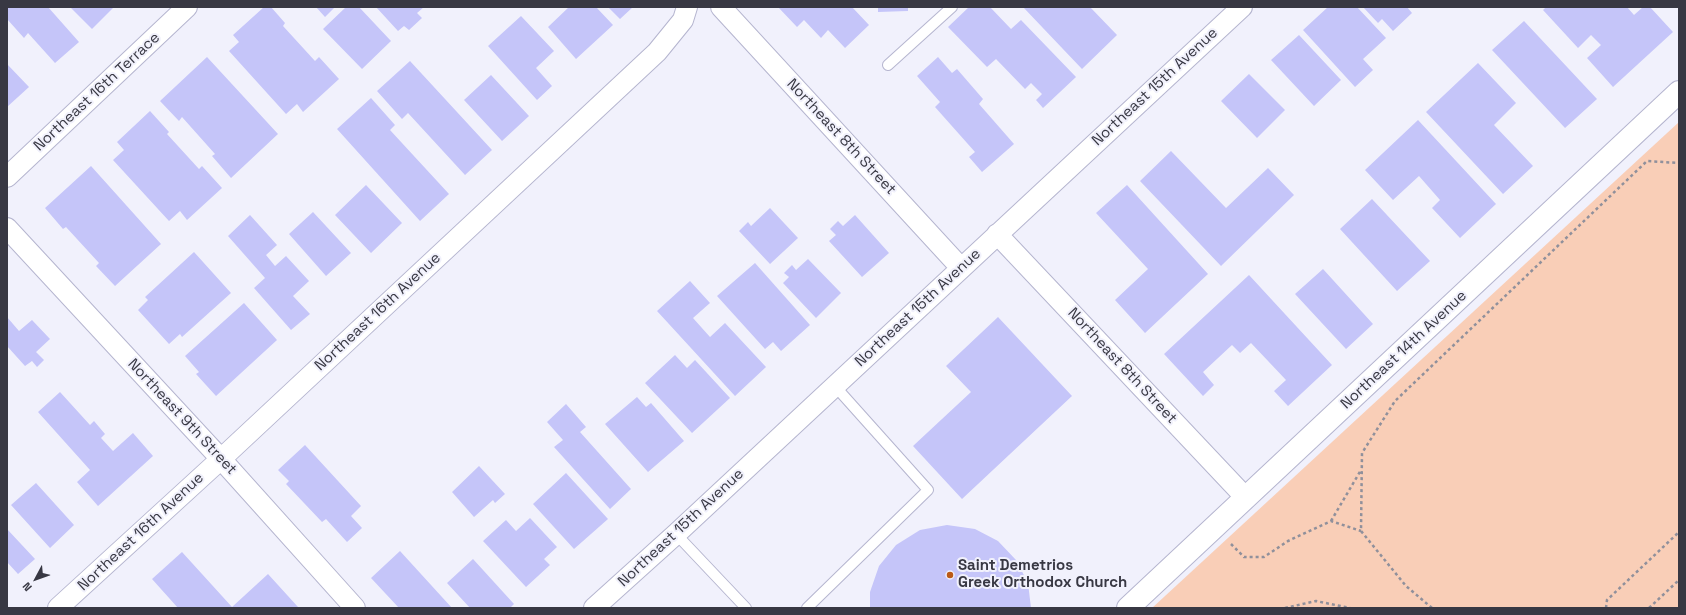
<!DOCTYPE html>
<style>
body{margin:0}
#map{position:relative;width:1686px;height:615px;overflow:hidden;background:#f1f1fc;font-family:"Space Grotesk",sans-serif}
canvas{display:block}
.frame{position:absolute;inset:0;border:8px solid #383843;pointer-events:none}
.north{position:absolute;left:16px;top:559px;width:40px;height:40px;-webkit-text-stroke:3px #f1f1fc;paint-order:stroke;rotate:229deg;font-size:11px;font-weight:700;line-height:16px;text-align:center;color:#383843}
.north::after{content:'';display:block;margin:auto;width:14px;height:18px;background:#383843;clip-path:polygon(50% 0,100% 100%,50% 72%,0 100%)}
</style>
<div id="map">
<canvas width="1686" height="615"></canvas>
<div class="frame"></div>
<div class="north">N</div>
</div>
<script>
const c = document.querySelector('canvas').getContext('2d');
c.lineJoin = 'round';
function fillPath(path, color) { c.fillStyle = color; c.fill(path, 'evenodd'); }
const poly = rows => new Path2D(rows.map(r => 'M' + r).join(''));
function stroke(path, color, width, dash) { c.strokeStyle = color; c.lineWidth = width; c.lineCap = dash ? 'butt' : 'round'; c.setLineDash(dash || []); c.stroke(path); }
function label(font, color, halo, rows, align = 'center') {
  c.font = font + ' "Space Grotesk",sans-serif'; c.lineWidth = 4; c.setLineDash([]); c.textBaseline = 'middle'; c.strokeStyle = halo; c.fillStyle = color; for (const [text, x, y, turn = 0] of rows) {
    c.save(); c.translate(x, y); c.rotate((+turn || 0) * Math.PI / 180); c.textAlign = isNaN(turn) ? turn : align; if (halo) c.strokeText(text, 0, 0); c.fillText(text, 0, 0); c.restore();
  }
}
const green = poly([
 [1679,122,1679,608,1152,608]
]);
const building = poly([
 [7,7,48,7,79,42,55,63,28,33,24,38,7,19],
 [70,7,114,7,92,29],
 [264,7,271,7,285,23,283,26,315,61,319,57,339,79,303,112,297,104,286,114,229,51,239,42,233,35],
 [316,7,335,7,325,17],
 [346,7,359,7,391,41,362,69,323,29],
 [376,7,424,7,417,13,422,18,409,30,404,26,398,31],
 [569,7,596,7,613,25,576,59,548,27],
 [608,7,633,7,620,19],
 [778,7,852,7,869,25,845,48,828,30,821,38,804,20,797,27],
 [878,7,908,7,908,11,878,12],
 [969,7,990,7,1011,29,1021,20,1076,77,1043,108,1036,100,1042,94,1031,83,1025,89,996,59,987,67,948,27],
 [1023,7,1090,7,1117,35,1082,69],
 [1328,7,1357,7,1386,38,1363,59,1373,70,1355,87,1303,30],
 [1363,7,1407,7,1412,13,1393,31,1382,19,1378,23],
 [1546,7,1627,7,1634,15,1643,7,1650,7,1673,32,1613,87,1587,58,1601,45,1591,35,1578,48,1543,10],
 [521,16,554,51,536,68,552,86,537,100,488,46],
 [1524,21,1597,99,1565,128,1492,50],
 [1299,35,1341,80,1314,106,1271,60],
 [207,57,278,134,231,178,212,156,215,154,182,117,179,121,160,101],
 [938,57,952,73,957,69,983,99,979,104,1014,144,982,172,969,157,975,152,935,107,940,102,917,76],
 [410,61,492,150,465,175,408,113,402,119,377,91],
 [1478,63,1516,103,1494,125,1533,166,1503,194,1426,112],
 [7,64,29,87,7,107],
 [1249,74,1285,110,1257,138,1221,101],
 [491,75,529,116,502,141,464,100],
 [371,98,395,125,390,130,449,194,420,221,337,129],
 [150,111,169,132,167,134,199,169,202,166,222,188,187,220,180,211,169,221,113,160,124,150,117,142],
 [1418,120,1496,204,1460,238,1432,208,1440,200,1419,176,1393,200,1365,170],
 [1171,151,1226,208,1268,168,1294,195,1221,266,1140,181],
 [91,166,161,244,115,286,96,266,99,263,66,227,63,229,45,208],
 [366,185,402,223,371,253,335,215],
 [1127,185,1208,274,1145,333,1115,300,1148,269,1096,213],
 [1372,199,1430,261,1397,291,1340,229],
 [770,208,798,238,770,264,739,231,748,222,751,226],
 [313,212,351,253,326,276,289,234],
 [250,215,277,245,266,255,275,266,286,256,309,281,293,296,310,314,291,330,254,288,265,278,228,236],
 [855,215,889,253,862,277,829,241,836,235,830,229,838,221,843,226],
 [194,252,231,293,182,337,180,334,169,344,138,310,148,300,145,297],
 [808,259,841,293,816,318,783,283,789,277,784,273,792,265,796,270],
 [755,263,810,325,781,351,773,342,765,349,717,296],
 [1323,269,1373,324,1346,349,1295,294],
 [1249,275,1332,365,1288,406,1274,391,1286,380,1251,343,1240,353,1232,345,1203,372,1214,385,1203,396,1164,354],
 [690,281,710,303,693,318,710,337,725,323,766,367,735,396,657,311],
 [244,303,277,340,216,396,196,374,199,372,185,356],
 [7,317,19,331,32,320,50,339,36,352,44,360,37,367,32,361,25,366,7,346],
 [998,317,1072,396,962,499,913,446,971,392,946,366],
 [675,355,687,368,695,360,730,398,692,433,645,383],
 [60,392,90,425,94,421,105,434,101,438,113,451,133,433,153,456,98,506,77,482,90,470,38,412],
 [637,397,646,407,651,403,684,441,648,472,605,424],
 [566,404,586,427,580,432,631,489,610,509,554,447,563,440,547,422],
 [305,445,361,506,351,516,362,528,347,542,326,519,322,522,286,484,289,481,278,470],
 [479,466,505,494,495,503,493,500,474,517,452,492],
 [566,473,608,519,574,549,533,504],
 [36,483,74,525,50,548,11,505],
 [530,518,557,547,544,559,550,565,526,587,483,541,506,520,516,531],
 [947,525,975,529,998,541,1016,560,1028,583,1031,608,870,608,870,592,879,566,896,545,920,530],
 [7,529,35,559,18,574,7,562],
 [400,551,452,608,399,608,371,578],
 [182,552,232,607,268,574,298,607,297,608,178,608,152,579],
 [473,559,514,604,510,608,470,608,447,583]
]);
const path = poly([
 [1331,521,1361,470],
 [1231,544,1244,557,1264,557,1288,541,1331,521,1361,531],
 [1285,608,1316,601,1350,608],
 [1432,608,1406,586,1361,531,1362,453,1395,401,1647,161,1679,163],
 [1606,608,1607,600,1679,532],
 [1649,608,1679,580]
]);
const lane = poly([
 [888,65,952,7],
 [676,534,746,608],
 [807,608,928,490,834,385]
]);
const street = poly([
 [721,7,961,268],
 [7,177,187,7],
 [7,228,221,459,355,608],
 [997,234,1246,498],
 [58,608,221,459,657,52,683,20,687,7],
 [594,608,676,534,1242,7]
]);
const secondary = poly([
 [1128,608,1679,92]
]);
const markers = [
 [950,575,4,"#bb5a17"]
];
const streetNames = [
 ["Northeast 15th Avenue",1155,87,-43],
 ["Northeast 16th Terrace",97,92,-43],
 ["Northeast 8th Street",841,137,47],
 ["Northeast 15th Avenue",918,308,-43],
 ["Northeast 16th Avenue",378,312,-43],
 ["Northeast 14th Avenue",1404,350,-43],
 ["Northeast 8th Street",1122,366,47],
 ["Northeast 9th Street",182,417,47],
 ["Northeast 15th Avenue",681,528,-43],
 ["Northeast 16th Avenue",141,532,-43]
];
const poiNames = [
 ["Saint Demetrios",958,566],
 ["Greek Orthodox Church",958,583]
];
fillPath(green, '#f9ceb7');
fillPath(building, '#c5c5f9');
stroke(lane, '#b5b5cf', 12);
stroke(street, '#b5b5cf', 22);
stroke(secondary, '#b5b5cf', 24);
stroke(path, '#90909b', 2.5, [3, 3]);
stroke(lane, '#fff', 10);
stroke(street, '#fff', 20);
stroke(secondary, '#fff', 22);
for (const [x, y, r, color] of markers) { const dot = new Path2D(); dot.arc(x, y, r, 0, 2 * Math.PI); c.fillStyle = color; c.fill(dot); stroke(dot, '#f1f1fc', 1.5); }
label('15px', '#383843', '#f1f1fc', streetNames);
label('bold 15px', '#383843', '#f1f1fc', poiNames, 'left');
</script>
